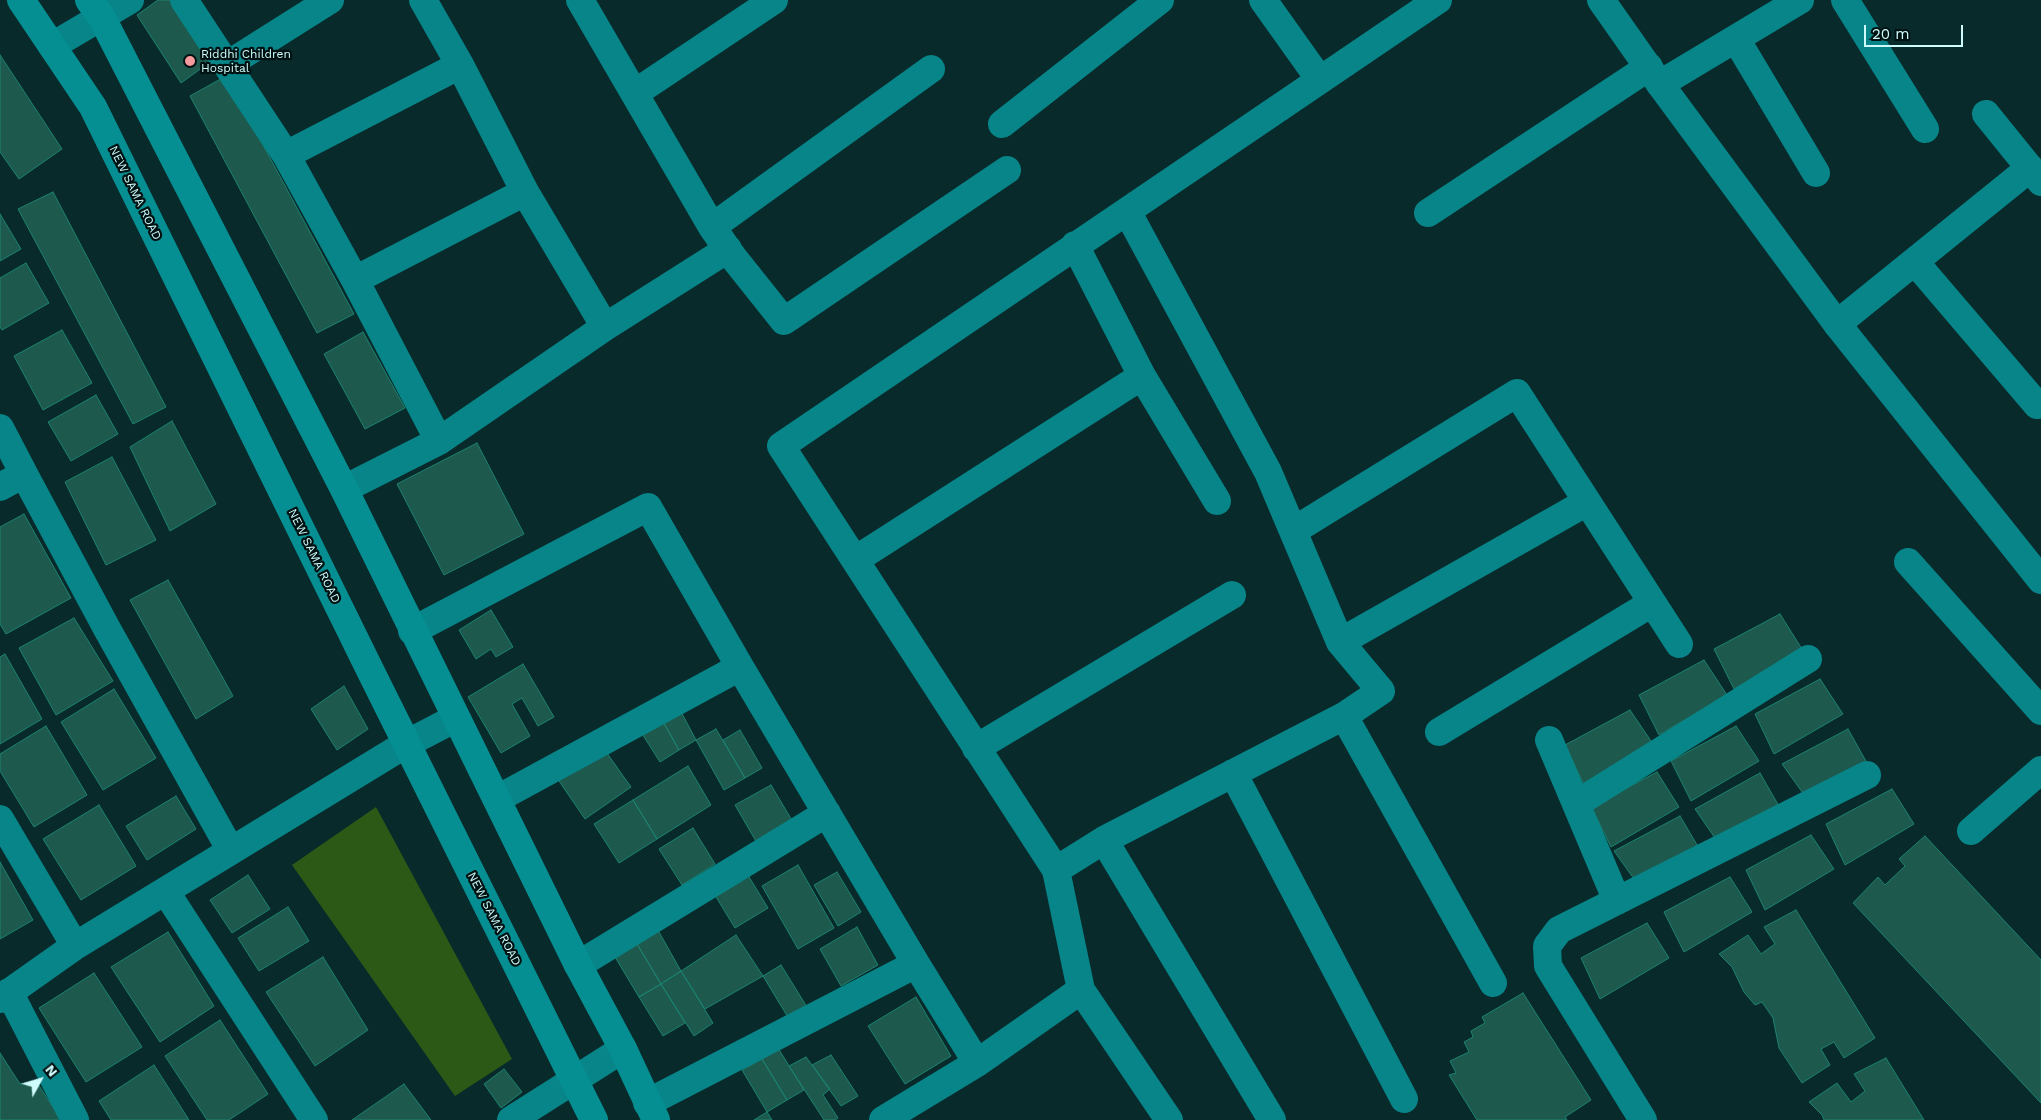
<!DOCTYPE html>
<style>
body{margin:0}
#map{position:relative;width:2041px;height:1120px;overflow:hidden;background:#082a2b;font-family:"Work Sans",sans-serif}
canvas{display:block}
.north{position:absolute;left:15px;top:1055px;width:50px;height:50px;-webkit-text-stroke:4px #001112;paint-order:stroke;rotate:51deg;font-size:14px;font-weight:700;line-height:20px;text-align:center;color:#cefcfc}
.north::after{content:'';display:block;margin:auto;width:18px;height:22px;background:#cefcfc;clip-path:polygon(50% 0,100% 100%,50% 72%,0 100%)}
.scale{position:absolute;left:1864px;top:25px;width:99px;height:22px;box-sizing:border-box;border:2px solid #cefcfc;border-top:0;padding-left:6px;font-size:15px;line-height:18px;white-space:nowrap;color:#cefcfc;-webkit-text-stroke:4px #001112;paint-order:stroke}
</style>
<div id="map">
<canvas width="2041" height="1120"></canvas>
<div class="north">N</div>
<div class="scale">20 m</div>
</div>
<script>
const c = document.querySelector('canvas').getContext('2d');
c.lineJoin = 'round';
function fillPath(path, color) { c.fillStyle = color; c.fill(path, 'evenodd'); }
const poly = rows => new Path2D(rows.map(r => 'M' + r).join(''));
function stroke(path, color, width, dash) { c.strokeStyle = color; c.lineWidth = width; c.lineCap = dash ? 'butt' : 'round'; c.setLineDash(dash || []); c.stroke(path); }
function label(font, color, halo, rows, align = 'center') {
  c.font = font + ' "Work Sans",sans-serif'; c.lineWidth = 4.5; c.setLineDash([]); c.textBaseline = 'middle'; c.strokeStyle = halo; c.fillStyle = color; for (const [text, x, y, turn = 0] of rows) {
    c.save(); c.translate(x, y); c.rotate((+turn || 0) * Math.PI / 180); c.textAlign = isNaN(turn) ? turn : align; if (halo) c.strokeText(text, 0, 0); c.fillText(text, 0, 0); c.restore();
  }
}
const green = poly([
 [376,807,512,1059,455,1096,292,865]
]);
const building = poly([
 [158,0,177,0,214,59,181,83,137,15,158,0],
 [0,55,62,149,19,179,0,152,0,55],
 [226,76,354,314,317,333,190,96,226,76],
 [53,192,166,407,133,424,18,209,53,192],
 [0,214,21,249,0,261,0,214],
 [26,263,49,303,2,330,0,327,0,278,26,263],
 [62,330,92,383,43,410,14,356,62,330],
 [363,332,405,408,365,429,324,354,363,332],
 [96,395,118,434,71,461,48,422,96,395],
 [172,421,216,504,170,531,130,447,172,421],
 [477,443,524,534,444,575,397,484,477,443],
 [112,457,156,540,106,565,65,482,112,457],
 [24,514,71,598,6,634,0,624,0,527,24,514],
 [168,580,233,696,196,719,130,600,168,580],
 [491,610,513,647,496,657,491,649,476,659,459,630,491,610],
 [1780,614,1802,649,1734,689,1714,649,1780,614],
 [74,618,113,681,56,715,19,648,74,618],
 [5,654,42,719,0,744,0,657,5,654],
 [1704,660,1727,695,1659,735,1639,695,1704,660],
 [523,664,554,717,538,726,522,698,512,704,530,736,501,753,468,697,523,664],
 [1820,679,1843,714,1774,754,1755,714,1820,679],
 [344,686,368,729,337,750,311,709,344,686],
 [114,689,156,758,103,790,61,722,114,689],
 [679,708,696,740,679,750,661,718,679,708],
 [1630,710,1653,744,1584,785,1565,745,1630,710],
 [661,718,679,750,660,762,639,729,661,718],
 [46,726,87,795,34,827,0,771,0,754,46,726],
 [1736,726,1759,761,1691,801,1671,761,1736,726],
 [716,729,745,778,724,790,696,740,716,729],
 [1848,729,1867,763,1805,796,1782,764,1848,729],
 [740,730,762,768,745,778,723,740,740,730],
 [604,749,631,787,585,819,559,781,604,749],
 [688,766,711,805,657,839,633,800,688,766],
 [1657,772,1679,807,1611,847,1591,807,1657,772],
 [1760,773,1780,808,1717,841,1695,809,1760,773],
 [771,785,793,822,757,843,735,805,771,785],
 [1892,789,1914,824,1845,865,1826,824,1892,789],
 [176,796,196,829,147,860,126,826,176,796],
 [633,800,657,839,619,863,594,824,633,800],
 [99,805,136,866,81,900,43,839,99,805],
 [1680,816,1700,850,1637,883,1614,851,1680,816],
 [693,828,715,864,682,885,659,849,693,828],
 [1811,835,1834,869,1765,910,1746,870,1811,835],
 [1925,836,2041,960,2041,1103,1853,903,1878,877,1885,885,1905,866,1899,859,1925,836],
 [0,862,33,920,0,939,0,862],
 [798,865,834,928,798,949,762,886,798,865],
 [746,872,768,908,735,928,713,892,746,872],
 [837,872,861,912,838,926,814,885,837,872],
 [248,875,270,909,232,933,210,900,248,875],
 [1730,877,1752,912,1684,952,1664,912,1730,877],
 [288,907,309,941,259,971,238,938,288,907],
 [1796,910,1875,1038,1844,1058,1834,1042,1821,1049,1830,1065,1802,1083,1779,1048,1773,1018,1762,1002,1755,1005,1744,992,1732,967,1719,954,1748,935,1761,954,1775,944,1764,927,1796,910],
 [1647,923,1669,958,1600,999,1581,958,1647,923],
 [655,925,681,971,661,984,634,939,655,925],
 [857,927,878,965,841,986,820,949,857,927],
 [168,932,214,1006,160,1042,111,967,168,932],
 [736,935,763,976,705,1009,681,971,736,935],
 [634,939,661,984,639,997,612,952,634,939],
 [323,957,368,1030,315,1066,266,992,323,957],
 [781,965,807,1007,789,1019,763,976,781,965],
 [681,971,713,1023,694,1036,661,984,681,971],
 [94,973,142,1047,86,1082,39,1008,94,973],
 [661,984,685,1023,663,1036,639,997,661,984],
 [1523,993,1591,1100,1565,1117,1567,1120,1477,1120,1449,1075,1456,1073,1450,1061,1469,1052,1464,1042,1473,1037,1471,1031,1485,1023,1482,1017,1523,993],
 [916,997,951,1056,905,1084,868,1026,916,997],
 [220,1020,268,1094,229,1120,207,1120,165,1056,220,1020],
 [778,1048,804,1090,787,1100,762,1059,778,1048],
 [0,1053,20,1084,36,1081,60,1118,57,1120,0,1120,0,1053],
 [831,1055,858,1096,841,1106,812,1065,831,1055],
 [806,1057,830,1089,823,1095,838,1118,835,1120,824,1120,789,1066,806,1057],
 [1886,1058,1924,1120,1824,1120,1822,1115,1809,1102,1837,1083,1851,1102,1865,1091,1854,1074,1886,1058],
 [762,1059,787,1100,767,1112,742,1070,762,1059],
 [154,1065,189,1120,111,1120,99,1101,154,1065],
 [504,1069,522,1092,501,1108,484,1084,504,1069],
 [404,1084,431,1120,352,1120,404,1084],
 [767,1112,772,1120,754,1120,767,1112]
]);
const minor = poly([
 [184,0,286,155,355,280,439,441],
 [423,0,460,65,525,192,605,327],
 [580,0,712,227,733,257,784,321,1007,170],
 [1263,0,1320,80],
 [1845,0,1925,129],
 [1736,39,1816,173],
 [52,46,130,0],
 [227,65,330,0],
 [1660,84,1800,0],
 [635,93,774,0],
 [1986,114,2041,182],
 [1002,124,1160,0],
 [286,155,460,65],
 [1428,213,1649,67],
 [712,227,931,69],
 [1075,245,1142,376,1217,501],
 [1915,262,2037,405],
 [355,280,525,192],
 [1837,324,2030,168],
 [0,428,24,474,0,487],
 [24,474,106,627,231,851],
 [344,489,439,441,605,327,728,249],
 [1293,531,1517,393,1679,644],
 [855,560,1142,376],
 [1908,562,2041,711],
 [412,631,648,507,740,667,916,964,977,1063],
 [1340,642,1587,502],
 [1344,716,1493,983],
 [1439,732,1652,603],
 [1549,740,1617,901],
 [976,748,1232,595],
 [1233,773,1404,1099],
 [497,799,740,667],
 [1576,804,1808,659],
 [0,819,75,946],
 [1971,831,2041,770],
 [1104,840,1272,1120],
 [1056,870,1104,840,1344,716,1381,691,1340,642,1268,472,1127,211],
 [166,892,314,1120],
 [578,965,827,813],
 [1081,990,1169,1120],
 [9,992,75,1120],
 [0,999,75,946,406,744,456,718],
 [647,1103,916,964],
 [511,1120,623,1049],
 [883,1120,977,1063,1081,990,1056,870,781,446,1438,0],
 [1643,1120,1548,966,1547,946,1559,930,1867,775]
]);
const tertiary = poly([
 [1601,0,1660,84,1837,324,2041,580]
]);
const secondary = poly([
 [21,0,93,107,371,672,594,1120],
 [89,0,102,18,344,489,578,965,623,1049,656,1120]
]);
const markers = [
 [190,61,6,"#f59b9e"]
];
const poiNames = [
 ["Riddhi Children",201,54],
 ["Hospital",201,68]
];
const streetNames = [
 ["NEW SAMA ROAD",135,193,64],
 ["NEW SAMA ROAD",314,556,64],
 ["NEW SAMA ROAD",494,919,63]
];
fillPath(green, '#2c5a16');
fillPath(building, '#1e594d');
stroke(building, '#1c8371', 1);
stroke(minor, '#078588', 28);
stroke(tertiary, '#078588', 28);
stroke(secondary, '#058f92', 28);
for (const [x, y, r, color] of markers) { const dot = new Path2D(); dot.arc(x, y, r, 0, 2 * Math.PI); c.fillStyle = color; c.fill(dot); stroke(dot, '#001112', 2); }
label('12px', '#cefcfc', '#001112', poiNames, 'left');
label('12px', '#cefcfc', '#001112', streetNames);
</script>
